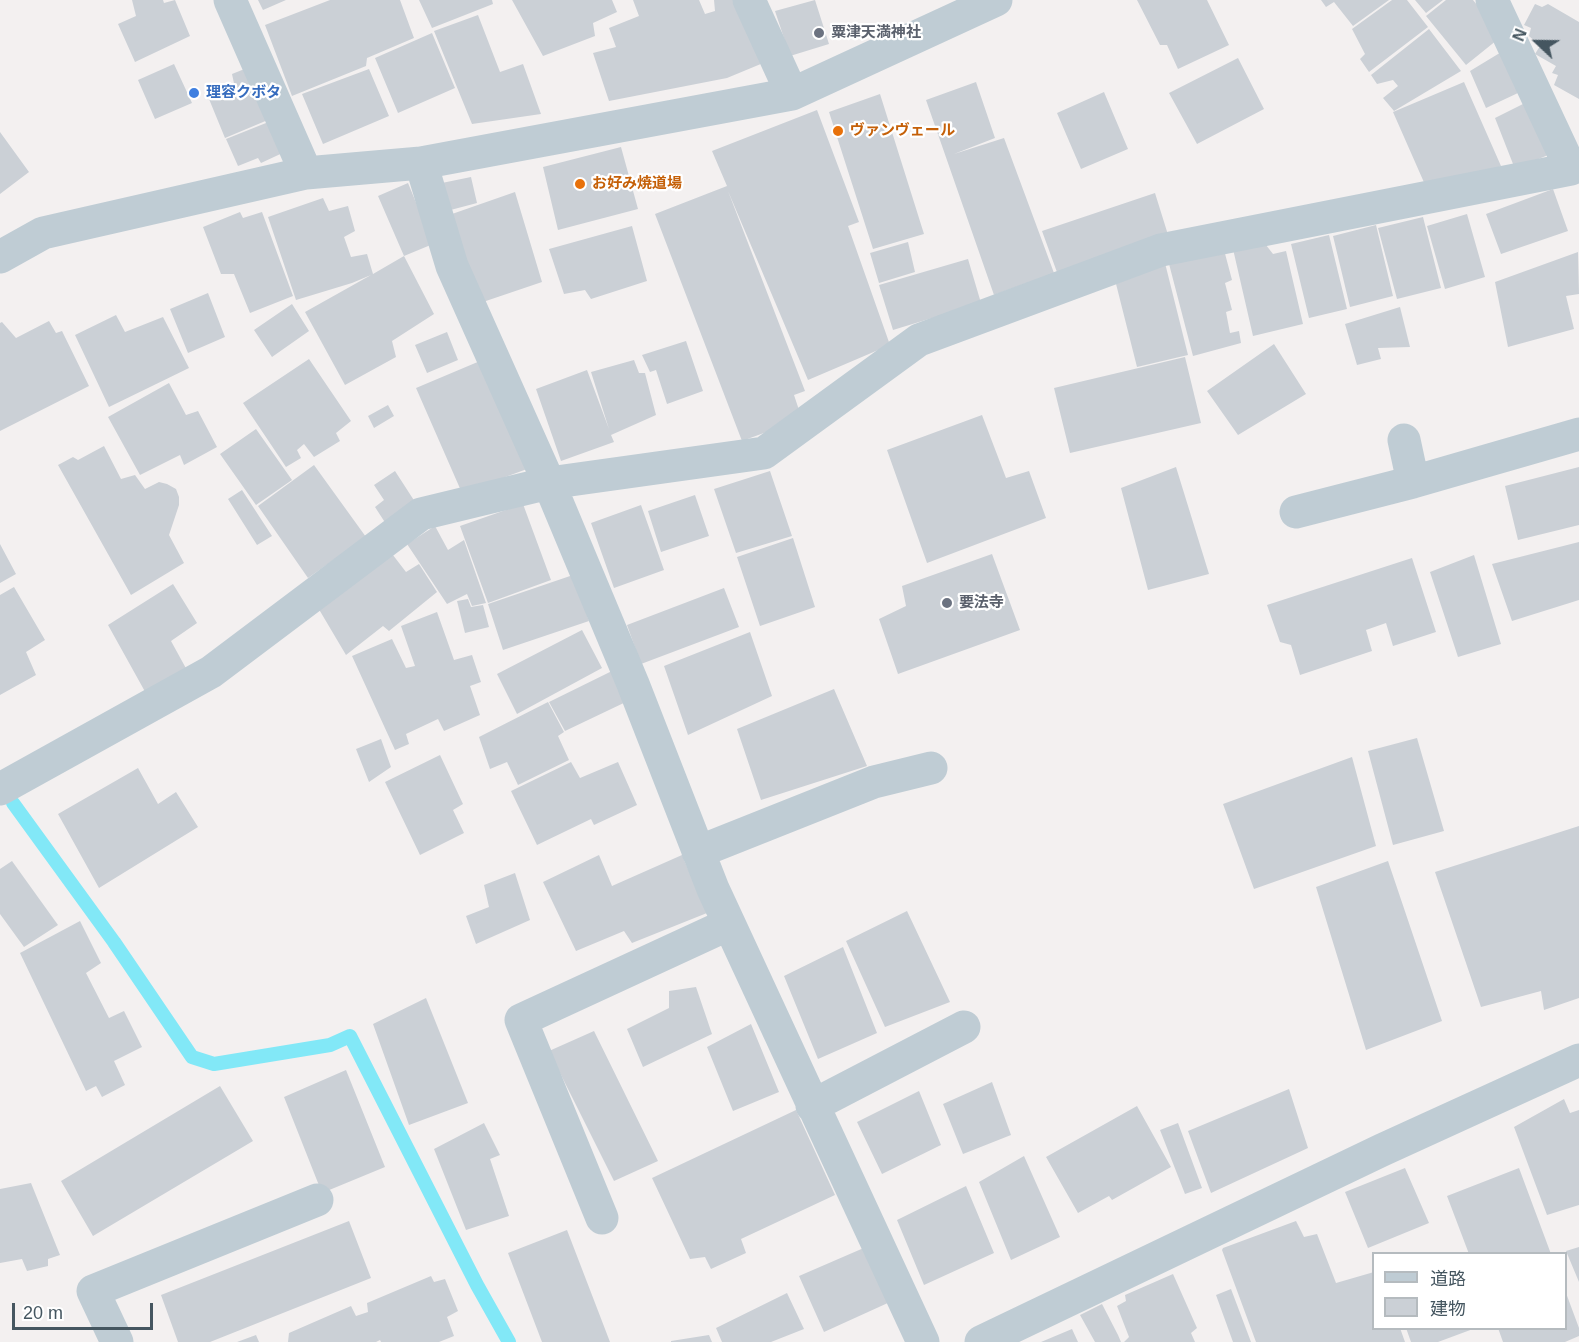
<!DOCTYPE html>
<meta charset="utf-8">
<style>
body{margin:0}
#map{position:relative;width:1579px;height:1342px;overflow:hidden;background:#f3f0f0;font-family:Helvetica,"Noto Sans JP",sans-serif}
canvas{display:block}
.legend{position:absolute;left:1372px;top:1252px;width:195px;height:78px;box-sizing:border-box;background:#fff;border:2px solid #b5bbbf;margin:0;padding:8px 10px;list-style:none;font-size:18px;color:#455660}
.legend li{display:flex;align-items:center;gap:12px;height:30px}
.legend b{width:30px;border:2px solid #b5bbbf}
.north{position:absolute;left:1507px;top:12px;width:60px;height:60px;-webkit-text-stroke:4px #fff;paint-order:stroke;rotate:292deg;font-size:16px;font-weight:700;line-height:24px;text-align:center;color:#455660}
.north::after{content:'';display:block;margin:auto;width:21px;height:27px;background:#455660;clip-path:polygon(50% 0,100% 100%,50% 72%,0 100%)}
.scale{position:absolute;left:12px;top:1303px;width:141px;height:27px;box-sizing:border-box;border:3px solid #455660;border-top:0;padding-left:8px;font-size:18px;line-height:21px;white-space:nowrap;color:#455660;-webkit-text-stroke:4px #fff;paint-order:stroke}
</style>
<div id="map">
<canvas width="1579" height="1342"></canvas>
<ul class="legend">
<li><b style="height:8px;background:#bfccd4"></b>道路</li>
<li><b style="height:16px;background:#cbd0d6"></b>建物</li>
</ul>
<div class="north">N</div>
<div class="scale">20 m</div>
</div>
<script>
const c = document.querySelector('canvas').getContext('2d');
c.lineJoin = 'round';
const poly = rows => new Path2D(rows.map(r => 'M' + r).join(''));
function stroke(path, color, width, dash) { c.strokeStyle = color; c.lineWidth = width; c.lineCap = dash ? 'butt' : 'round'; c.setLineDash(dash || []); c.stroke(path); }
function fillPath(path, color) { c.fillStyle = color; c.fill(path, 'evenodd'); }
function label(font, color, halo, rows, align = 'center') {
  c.font = font + ' Helvetica,"Noto Sans JP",sans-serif'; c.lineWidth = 4.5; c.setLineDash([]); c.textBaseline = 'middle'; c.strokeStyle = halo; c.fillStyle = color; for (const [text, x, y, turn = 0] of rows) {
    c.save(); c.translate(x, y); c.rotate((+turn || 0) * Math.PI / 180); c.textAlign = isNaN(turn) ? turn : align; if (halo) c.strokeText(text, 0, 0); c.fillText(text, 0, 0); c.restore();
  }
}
const stream = poly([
 [13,803,114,942,192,1057,214,1064,330,1045,350,1036,477,1285,509,1342]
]);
const building = poly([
 [132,0,163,0,164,3,175,0,190,36,135,62,118,24,136,16],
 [258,0,286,0,263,10],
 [330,0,400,0,414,38,367,58,366,66,292,96,265,25],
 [419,0,492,0,493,4,432,28],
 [512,0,612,0,617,12,593,23,595,36,543,56],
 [633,0,699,0,705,14,715,11,714,0,742,0,768,61,727,78,609,101,593,53,616,47,609,28,639,16],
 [815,0,829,44,790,56,775,11],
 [1137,0,1207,0,1229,45,1178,69,1167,45,1160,45],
 [1321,0,1389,0,1353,26,1334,2,1326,7],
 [1392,0,1407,0,1428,27,1369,72,1360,59,1365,54,1352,29],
 [1415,0,1443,0,1426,13],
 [1446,0,1473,0,1502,36,1466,65,1426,16],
 [1535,4,1542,7,1548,4,1579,22,1579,99,1554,85,1558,75,1552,73,1556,66,1535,54,1540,46,1529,36,1531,28,1524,25],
 [478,15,500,72,523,64,541,114,472,124,434,31],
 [1429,29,1461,71,1394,111,1383,98,1398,86,1393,80,1377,84,1371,75],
 [432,33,455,88,398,113,375,58],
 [1503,51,1518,93,1486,108,1470,71],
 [1238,58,1264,109,1197,144,1169,93],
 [174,64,192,103,155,119,138,80],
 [252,66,275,117,225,138,209,99,235,88,232,74],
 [369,69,389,116,323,144,302,94],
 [976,82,995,138,954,154,1004,138,1054,273,994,295,926,100],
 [1464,82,1501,166,1430,196,1393,112],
 [1104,92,1128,149,1081,169,1057,113],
 [880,94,924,234,873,249,829,112],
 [1527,102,1548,155,1515,169,1495,118],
 [817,110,859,222,848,226,890,345,808,380,728,191,805,391,794,395,802,419,742,441,655,214,727,186,712,151],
 [276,119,289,150,261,163,258,158,238,166,226,139],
 [0,132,29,172,0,194],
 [621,147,638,209,558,230,543,167],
 [471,177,477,203,443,212,437,184],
 [408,183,433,244,404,256,378,196],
 [1553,189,1568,231,1501,254,1486,214],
 [515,192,542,282,480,303,452,214],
 [1155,193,1169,238,1058,275,1042,231],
 [323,198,329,211,348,206,355,231,344,237,351,257,367,254,373,274,404,256,434,314,392,341,396,357,345,385,305,312,371,275,352,283,296,300,268,217],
 [240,212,243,218,262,212,293,296,250,313,234,274,221,274,203,227],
 [1467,214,1485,277,1445,289,1427,226],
 [1423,217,1441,288,1397,299,1378,228],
 [1376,225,1393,296,1350,307,1333,236],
 [632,226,647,281,591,299,585,290,564,294,549,249],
 [1329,235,1347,309,1309,318,1291,244],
 [908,242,915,272,879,283,870,253],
 [1266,245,1273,254,1286,251,1303,324,1253,336,1233,249],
 [1223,246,1232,280,1225,283,1232,310,1226,312,1230,333,1239,331,1241,343,1193,356,1168,260],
 [1578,252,1579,294,1566,296,1574,329,1508,347,1495,282],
 [968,259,981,303,893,330,879,285],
 [1164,259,1188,355,1137,367,1113,272],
 [208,293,225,337,188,353,170,309],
 [292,304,309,331,272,357,254,330],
 [1400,307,1410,347,1378,348,1381,359,1357,365,1345,324],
 [116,315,125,332,163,317,189,368,109,407,75,335],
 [49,321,56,333,62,331,89,386,0,431,0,323,2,322,16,338],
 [447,332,458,360,427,373,415,345],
 [686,341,703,391,667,404,656,370,650,372,642,355],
 [1274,344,1306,394,1238,435,1207,391],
 [1185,357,1201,423,1070,453,1054,388],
 [309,359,351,421,336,433,340,441,314,457,304,444,297,450,301,458,286,467,243,403],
 [634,360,639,373,645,373,656,415,611,435,614,442,561,461,536,389,587,370,609,429,591,372],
 [480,361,527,469,462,493,416,388],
 [169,383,186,415,198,411,217,447,184,465,180,455,140,475,108,417],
 [388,405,394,416,374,428,368,416],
 [982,415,1006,478,1029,471,1046,518,927,563,887,450],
 [256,429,292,480,256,505,220,454],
 [104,446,121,479,135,475,145,489,159,482,167,484,176,489,179,497,179,505,169,535,184,563,131,595,58,465,73,457,78,460],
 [314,465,366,537,308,578,258,506],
 [1176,467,1209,574,1148,590,1121,488],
 [1579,467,1579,525,1518,540,1505,486],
 [395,471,417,505,386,524,375,507,384,500,374,485],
 [770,471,792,536,736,553,714,489],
 [242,490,272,536,257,545,228,499],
 [695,495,709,536,661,552,648,511],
 [523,504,551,580,488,603,460,526],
 [641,505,664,570,614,588,591,523],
 [435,526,448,550,464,540,486,603,472,606,467,594,447,604,407,544],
 [793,538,815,607,760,626,737,557],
 [1579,542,1579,600,1512,621,1492,564],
 [0,544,16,574,0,583],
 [386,546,406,572,419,564,437,592,389,631,383,626,346,655,317,606],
 [992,554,1020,630,898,674,879,619,906,606,902,586],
 [1474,555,1501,644,1458,657,1430,572],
 [1412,558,1436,632,1393,646,1386,623,1366,630,1372,651,1300,675,1291,645,1280,642,1267,605],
 [573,575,589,621,503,650,488,604],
 [173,584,197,623,171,641,188,672,148,697,108,625],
 [14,587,45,640,26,652,36,675,0,695,0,595],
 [724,588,739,627,641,664,627,625],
 [468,599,471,607,483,605,489,627,465,633,457,601],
 [437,612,454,660,472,655,481,682,470,686,480,715,444,731,438,719,406,734,409,744,395,750,352,656,392,639,406,668,415,666,401,626],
 [582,630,602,668,517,714,497,674],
 [750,632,772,696,688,735,664,666],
 [614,670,630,700,565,731,549,702],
 [834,689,867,766,761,800,737,729],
 [548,702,564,732,558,736,569,760,518,785,507,762,490,769,479,737],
 [1417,738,1444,831,1393,845,1368,751],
 [381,739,391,767,369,782,356,749],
 [440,755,463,804,453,810,464,833,420,855,385,782],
 [1352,757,1376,846,1254,889,1223,804],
 [571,762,580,778,618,762,637,805,594,825,591,819,537,845,511,791],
 [138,768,158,804,176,792,198,827,99,888,58,814],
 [1579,826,1579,998,1544,1010,1541,991,1481,1007,1435,872],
 [599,855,612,886,682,855,707,913,632,943,624,931,576,951,543,882],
 [12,861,58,925,24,947,0,914,0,869],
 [1388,861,1442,1021,1366,1050,1316,887],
 [515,873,530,920,476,944,466,916,489,907,484,885],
 [907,911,950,1002,885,1027,846,941],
 [80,921,101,963,86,973,109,1018,124,1011,142,1047,114,1061,125,1085,102,1097,96,1086,86,1091,20,953],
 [843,947,877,1033,818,1059,784,976],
 [696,987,712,1034,643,1067,627,1029,669,1008,669,991],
 [426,998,468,1103,409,1125,373,1024],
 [751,1024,779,1092,733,1111,707,1047],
 [594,1031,658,1161,614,1181,549,1051],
 [346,1070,385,1167,322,1193,284,1097],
 [992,1082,1011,1135,963,1154,943,1104],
 [220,1086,253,1141,93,1236,61,1181],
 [1289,1089,1308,1148,1211,1193,1188,1131],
 [919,1091,941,1145,882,1174,857,1122],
 [1564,1099,1570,1113,1579,1110,1579,1205,1547,1215,1514,1127],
 [1137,1106,1171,1167,1112,1200,1109,1196,1078,1213,1046,1157],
 [796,1110,835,1195,741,1239,746,1253,711,1269,705,1257,690,1259,652,1178],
 [484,1123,500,1155,490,1159,509,1216,466,1230,434,1149],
 [1178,1123,1202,1188,1185,1194,1160,1130],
 [1024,1156,1060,1237,1011,1260,979,1182],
 [1405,1168,1429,1223,1368,1248,1345,1192],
 [1519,1168,1551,1254,1469,1254,1447,1196],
 [31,1183,60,1255,48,1259,48,1266,27,1271,22,1259,0,1263,0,1189],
 [966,1186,994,1253,924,1285,897,1220],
 [349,1221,371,1278,210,1342,178,1342,161,1295],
 [1296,1221,1304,1237,1317,1234,1336,1283,1374,1272,1374,1328,1400,1328,1405,1342,1256,1342,1222,1250,1223,1248],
 [567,1230,610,1342,542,1342,508,1253],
 [866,1247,890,1302,824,1332,799,1276],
 [1579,1247,1579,1282,1566,1251],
 [1173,1274,1197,1328,1191,1333,1195,1342,1124,1342,1129,1337,1117,1306,1126,1301,1125,1295],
 [431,1276,434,1282,445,1279,458,1311,447,1317,454,1336,439,1342,381,1342,380,1340,376,1342,288,1342,289,1333,351,1306,356,1316,368,1312,367,1303],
 [1231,1289,1251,1342,1233,1342,1216,1295],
 [787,1293,804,1329,771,1342,722,1342,716,1328],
 [1566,1293,1579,1328,1579,1336,1565,1342,1503,1342,1498,1328,1566,1328],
 [1102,1304,1118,1335,1121,1342,1095,1342,1080,1315],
 [1406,1328,1473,1328,1473,1329,1438,1342,1411,1342],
 [1072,1329,1078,1342,1041,1342],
 [256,1335,259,1342,237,1342],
 [709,1335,712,1342,671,1342,671,1341]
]);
const street = poly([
 [230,0,306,173],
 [749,0,792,94],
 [421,163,452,266,549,483,633,684,713,889,923,1342],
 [0,257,43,233,306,173,421,163,792,94,996,0],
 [1404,440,1413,482],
 [1296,512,1413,482,1579,434],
 [0,789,211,672,421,514,549,483,764,453,919,340,1161,250,1571,169,1492,0],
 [698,852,874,782,931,768],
 [812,1106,964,1027],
 [602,1218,521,1020,729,924],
 [117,1342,93,1291,317,1200],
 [981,1342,1382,1150,1579,1060]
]);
const markers = [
 [819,33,6,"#6b7280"],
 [194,93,6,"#3f7fe0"],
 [838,131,6,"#e8710a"],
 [580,184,6,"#e8710a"],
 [947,603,6,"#6b7280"]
];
const worshipNames = [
 ["粟津天満神社",831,33],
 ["要法寺",959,603]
];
const shopNames = [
 ["理容クボタ",206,93]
];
const foodNames = [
 ["ヴァンヴェール",850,131],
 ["お好み焼道場",592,184]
];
stroke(stream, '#82e8f7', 14);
fillPath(building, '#cbd0d6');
stroke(street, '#bfccd4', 33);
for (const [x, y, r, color] of markers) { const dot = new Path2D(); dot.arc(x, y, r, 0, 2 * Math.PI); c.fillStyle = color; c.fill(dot); stroke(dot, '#fff', 2); }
label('bold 15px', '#5b616d', '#fff', worshipNames, 'left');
label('bold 15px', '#366cbe', '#fff', shopNames, 'left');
label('bold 15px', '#c56008', '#fff', foodNames, 'left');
</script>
